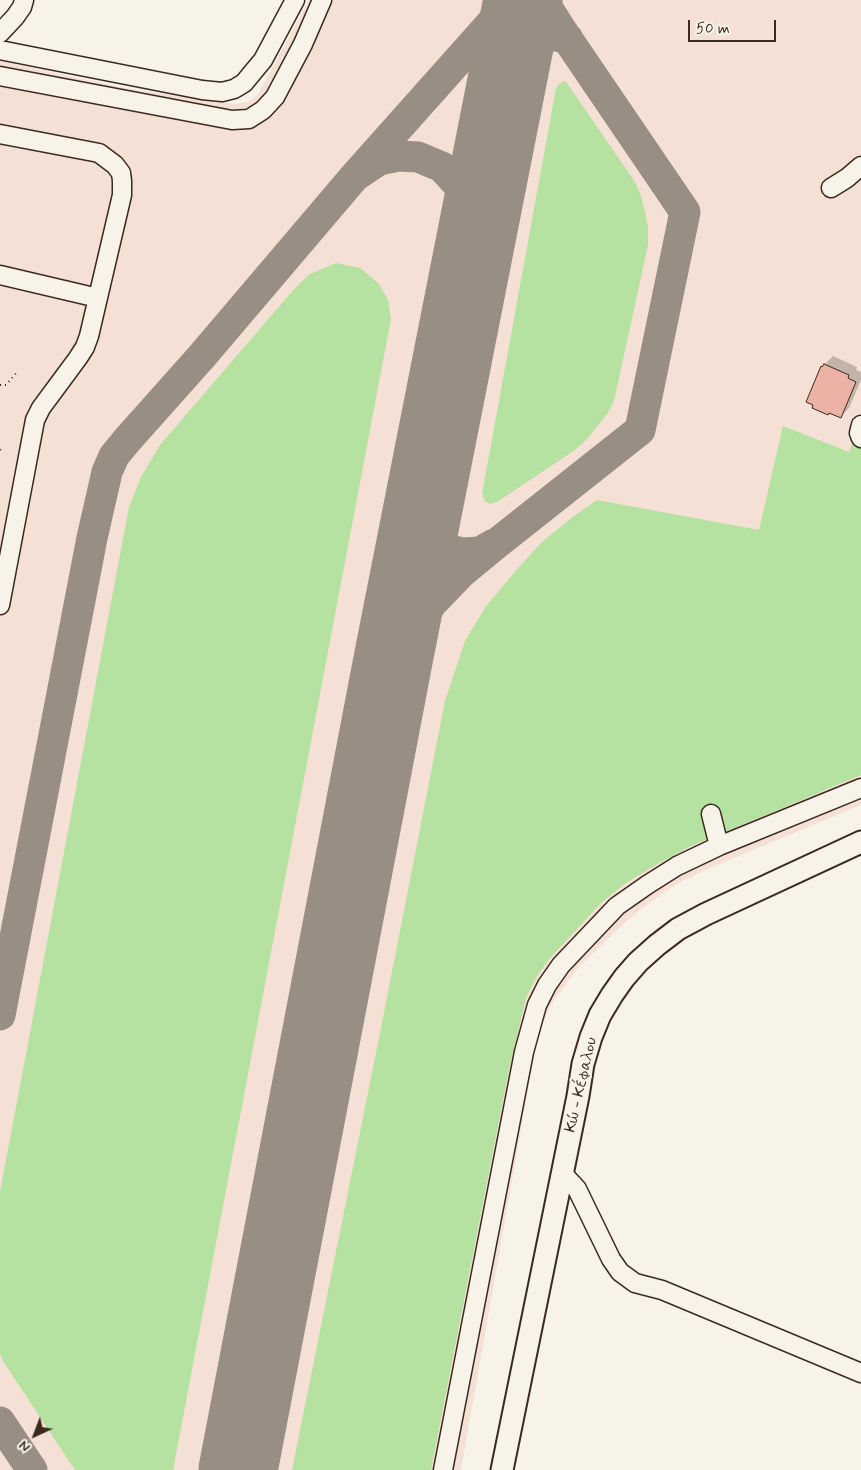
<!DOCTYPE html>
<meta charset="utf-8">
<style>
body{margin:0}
#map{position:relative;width:861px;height:1470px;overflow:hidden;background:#f7f3e8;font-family:Mynerve,sans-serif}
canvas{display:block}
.north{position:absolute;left:10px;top:1410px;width:50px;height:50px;-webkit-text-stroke:4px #f7f3e8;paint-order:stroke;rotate:223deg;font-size:14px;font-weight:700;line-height:20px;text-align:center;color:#3b2a1e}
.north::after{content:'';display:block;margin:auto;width:18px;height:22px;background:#3b2a1e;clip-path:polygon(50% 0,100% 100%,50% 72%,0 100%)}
.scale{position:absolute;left:688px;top:20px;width:88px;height:22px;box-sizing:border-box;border:2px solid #3b2a1e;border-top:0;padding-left:6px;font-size:15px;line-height:18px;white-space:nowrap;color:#3b2a1e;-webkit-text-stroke:4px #f7f3e8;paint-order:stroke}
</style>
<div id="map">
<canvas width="861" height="1470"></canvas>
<div class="north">N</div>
<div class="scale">50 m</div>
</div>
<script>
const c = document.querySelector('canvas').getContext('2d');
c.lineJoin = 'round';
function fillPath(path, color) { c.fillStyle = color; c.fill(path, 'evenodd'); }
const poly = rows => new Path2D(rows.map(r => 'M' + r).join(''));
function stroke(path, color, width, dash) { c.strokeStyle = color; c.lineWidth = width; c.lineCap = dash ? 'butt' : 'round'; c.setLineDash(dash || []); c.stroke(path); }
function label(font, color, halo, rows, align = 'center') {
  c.font = font + ' Mynerve,sans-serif'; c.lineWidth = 4.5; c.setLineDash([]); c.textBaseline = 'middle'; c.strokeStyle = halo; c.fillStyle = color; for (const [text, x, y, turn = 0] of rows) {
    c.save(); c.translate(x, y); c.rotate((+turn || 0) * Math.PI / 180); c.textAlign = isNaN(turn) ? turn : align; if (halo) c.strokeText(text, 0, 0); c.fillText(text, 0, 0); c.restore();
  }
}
const built = poly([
 [309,0,861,0,861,805,710,868,682,881,659,896,636,913,617,930,578,968,552,1003,538,1033,461,1470,0,1470,0,61,129,89,235,104,247,102,257,96]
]);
const green = poly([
 [565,81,569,86,635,182,641,196,645,212,648,228,648,245,614,401,607,414,587,439,575,450,497,502,490,504,485,501,482,494,556,88,559,84],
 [336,263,360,268,379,284,388,300,391,319,173,1470,75,1470,3,1361,0,1354,0,1192,129,507,141,477,160,445,295,288,310,274],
 [783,426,849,452,853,442,861,445,861,775,689,847,659,863,626,883,602,902,550,958,537,976,526,998,509,1069,431,1470,292,1470,382,1023,445,701,465,641,487,605,519,567,543,541,574,516,597,500,759,530]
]);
const shadow = poly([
 [833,356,857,367,856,370,861,372,861,380,849,408,840,417,822,367]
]);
const taxiway = poly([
 [510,68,517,51,526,42,539,35,553,35,568,39],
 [475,248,474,219,466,193,442,167,418,157,398,156,379,160,355,176,512,0],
 [424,502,425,524,436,539,450,550,463,553,480,552,494,544],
 [394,655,432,603,462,572,496,544,640,430,685,212,560,28,545,4,544,0],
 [0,1015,92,538,107,472,114,456,128,439,202,356,355,176],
 [0,1422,32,1470]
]);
const runway = poly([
 [238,1470,394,655,523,0]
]);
const building = poly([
 [824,364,849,375,848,378,856,382,841,418,829,413,828,415,812,408,813,405,806,402,821,366,822,367,824,364]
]);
const path = poly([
 [0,385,6,385,18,371],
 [0,450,2,448]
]);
const minor = poly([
 [0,33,15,17,22,7,24,0],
 [0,50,202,90,222,92,234,89,244,83,253,72,263,60,295,0],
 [0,76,232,120,249,119,263,110,275,97,303,44,322,0],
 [0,134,99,153,115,165,121,173,122,181,122,195,89,336,85,347,78,358,41,408,35,420,0,605],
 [831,188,847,178,861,166],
 [0,275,98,298],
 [861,425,859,433,861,438],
 [711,814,719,846],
 [563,1174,577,1189,611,1259,620,1272,635,1283,662,1290,861,1373],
 [443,1470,524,1052,537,1005,547,985,561,965,617,906,647,885,677,866,719,846,861,788]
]);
const major = poly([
 [502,1470,578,1096,583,1064,591,1037,600,1015,612,995,624,978,638,962,657,945,678,929,706,914,861,842]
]);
const streetNames = [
 ["Κώ - Κέφαλου",582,1085,-77]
];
fillPath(built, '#f4e0d4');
fillPath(green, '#b5e2a0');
fillPath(shadow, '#0003');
stroke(taxiway, '#998e83', 31);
stroke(runway, '#998e83', 79);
fillPath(building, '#ecb2a6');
stroke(building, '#3b2a1e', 1);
stroke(minor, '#3b2a1e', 21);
stroke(major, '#3b2a1e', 25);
stroke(path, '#3b2a1e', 2, [1, 4]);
stroke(minor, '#f7f3e8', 18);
stroke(major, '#f7f3e8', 21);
label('16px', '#3b2a1e', '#f7f3e8', streetNames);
</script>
